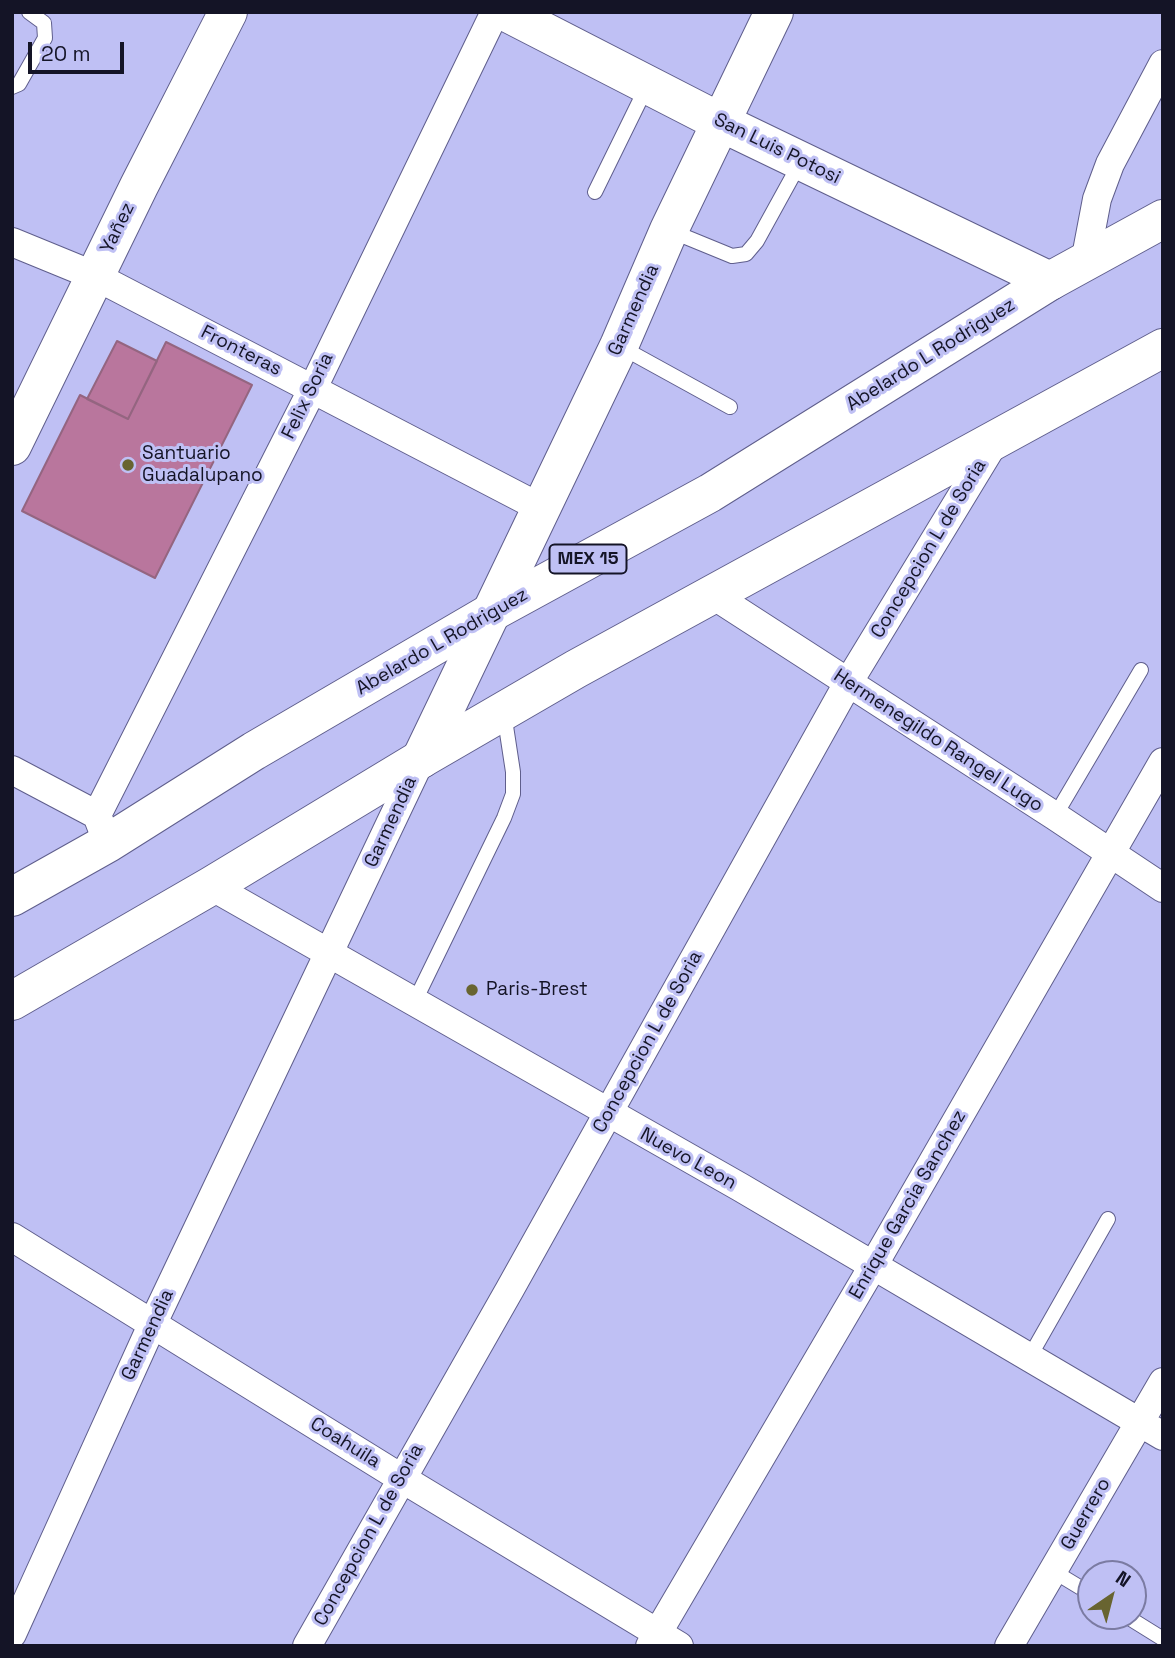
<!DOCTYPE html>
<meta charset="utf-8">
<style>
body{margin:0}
#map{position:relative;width:1175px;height:1658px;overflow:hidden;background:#bfc0f4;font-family:"Space Grotesk",sans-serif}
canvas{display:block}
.frame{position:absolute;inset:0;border:14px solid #141426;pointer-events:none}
.north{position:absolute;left:1077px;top:1560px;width:70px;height:70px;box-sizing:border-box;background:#bfc0f4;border:2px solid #7b7ba2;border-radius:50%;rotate:35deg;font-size:19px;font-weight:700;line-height:28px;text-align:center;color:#141426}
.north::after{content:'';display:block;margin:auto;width:24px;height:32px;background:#686430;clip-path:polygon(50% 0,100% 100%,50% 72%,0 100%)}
.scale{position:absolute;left:28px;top:42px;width:96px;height:32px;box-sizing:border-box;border:4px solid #141426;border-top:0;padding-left:9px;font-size:21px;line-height:24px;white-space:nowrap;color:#141426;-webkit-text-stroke:5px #bfc0f4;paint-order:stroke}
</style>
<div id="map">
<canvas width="1175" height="1658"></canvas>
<div class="frame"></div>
<div class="north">N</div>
<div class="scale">20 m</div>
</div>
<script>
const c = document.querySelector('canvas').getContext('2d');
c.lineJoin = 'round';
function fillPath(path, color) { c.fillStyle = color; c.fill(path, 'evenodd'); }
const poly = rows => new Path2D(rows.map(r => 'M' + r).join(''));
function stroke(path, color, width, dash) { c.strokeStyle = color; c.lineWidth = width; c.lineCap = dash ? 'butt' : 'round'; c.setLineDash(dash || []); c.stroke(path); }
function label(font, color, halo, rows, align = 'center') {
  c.font = font + ' "Space Grotesk",sans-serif'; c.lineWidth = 6; c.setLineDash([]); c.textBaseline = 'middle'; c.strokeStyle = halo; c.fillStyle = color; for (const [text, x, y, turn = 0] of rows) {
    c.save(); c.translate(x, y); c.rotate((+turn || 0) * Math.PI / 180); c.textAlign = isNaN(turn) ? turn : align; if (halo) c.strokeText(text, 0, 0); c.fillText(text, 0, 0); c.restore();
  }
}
const building = poly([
 [117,341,157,361,128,419,87,399,117,341],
 [166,342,252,385,155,578,22,511,80,395,128,419,166,342]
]);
const lane = poly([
 [12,87,19,84,45,38,44,23,29,12],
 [595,192,647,86],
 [671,231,732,256,746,254,757,241,801,161],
 [621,347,730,407],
 [1055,816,1141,670],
 [414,1003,504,818,513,794,513,772,504,713],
 [1029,1358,1108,1219],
 [1053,1571,1091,1594],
 [1126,1616,1163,1639]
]);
const street = poly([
 [12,242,95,276,541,508],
 [1085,262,1097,199,1110,164,1163,64],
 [713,595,1055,816,1163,888],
 [12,770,97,815,103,831],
 [97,815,313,388,495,12],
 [211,886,740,1187,1163,1436],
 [12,1237,401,1478,679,1646],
 [12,1634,152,1325,421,759],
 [307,1646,510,1289,848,683,995,441],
 [650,1646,873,1266,1163,762],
 [1009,1646,1163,1382]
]);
const secondary = poly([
 [506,12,720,122,1050,281],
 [12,446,139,186,228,12],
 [421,759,619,346,669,230,774,12]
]);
const primary = poly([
 [12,897,108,843,254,751,492,612,710,493,1050,281,1163,219],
 [12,1001,211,886,421,759,576,669,1163,348]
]);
const markers = [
 [128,465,7,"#686430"],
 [472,990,7,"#686430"]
];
const shields = [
 [588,559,77]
];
const shieldNames = [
 ["MEX 15",588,559]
];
const streetNames = [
 ["San Luis Potosi",777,149,26],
 ["Yañez",118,228,-64],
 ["Garmendia",634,310,-66],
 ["Fronteras",241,351,27],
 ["Abelardo L Rodriguez",931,355,-32],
 ["Felix Soria",308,396,-64],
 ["Concepcion L de Soria",929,549,-59],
 ["Abelardo L Rodriguez",442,642,-30],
 ["Hermenegildo Rangel Lugo",938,741,33],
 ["Garmendia",391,822,-65],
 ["Concepcion L de Soria",648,1042,-61],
 ["Nuevo Leon",688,1159,29],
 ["Enrique Garcia Sanchez",908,1205,-60],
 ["Garmendia",148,1335,-65],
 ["Coahuila",345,1443,32],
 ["Guerrero",1086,1514,-60],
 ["Concepcion L de Soria",369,1535,-61]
];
const poiNames = [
 ["Santuario",142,454],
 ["Guadalupano",142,476],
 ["Paris-Brest",486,990]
];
fillPath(building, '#b9769d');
stroke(building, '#946580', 2);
stroke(lane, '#5f5e8c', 16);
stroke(street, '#5f5e8c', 30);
stroke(secondary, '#5f5e8c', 40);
stroke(primary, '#5f5e8c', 40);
stroke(lane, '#fff', 14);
stroke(street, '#fff', 28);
stroke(secondary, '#fff', 38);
stroke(primary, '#fff', 38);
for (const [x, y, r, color] of markers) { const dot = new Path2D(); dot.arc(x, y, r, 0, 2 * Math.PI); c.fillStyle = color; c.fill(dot); stroke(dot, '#bfc0f4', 2.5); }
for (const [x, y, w] of shields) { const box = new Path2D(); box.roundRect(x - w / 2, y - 14.5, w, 29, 5); c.fillStyle = '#bfc0f4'; c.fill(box); stroke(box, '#141426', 2); }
label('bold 18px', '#141426', null, shieldNames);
label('19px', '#141426', '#bfc0f4', streetNames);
label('19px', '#141426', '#bfc0f4', poiNames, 'left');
</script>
